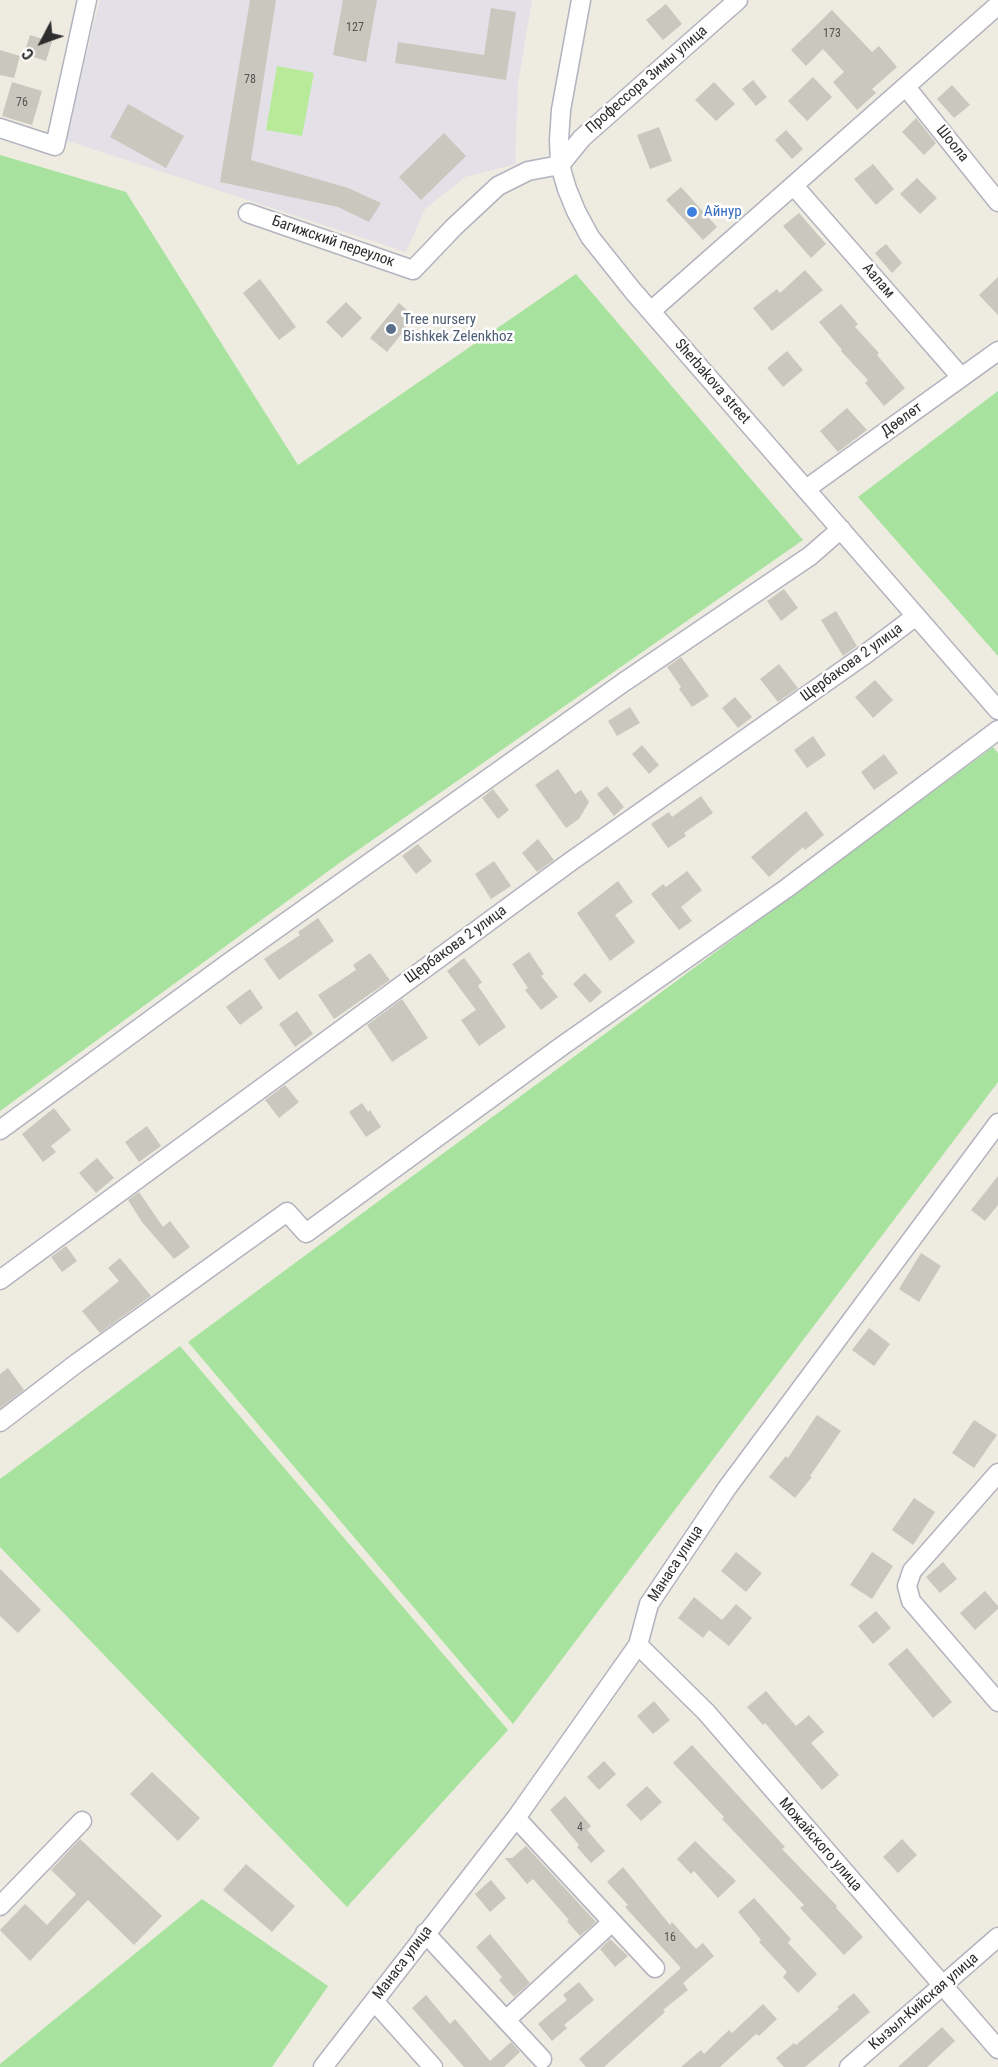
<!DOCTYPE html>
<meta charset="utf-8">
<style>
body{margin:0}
#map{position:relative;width:998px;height:2067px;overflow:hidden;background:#eeebe0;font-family:"Roboto Condensed",sans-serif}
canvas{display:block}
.north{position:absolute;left:12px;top:12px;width:60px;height:60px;-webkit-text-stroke:4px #fff;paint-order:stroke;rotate:229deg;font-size:16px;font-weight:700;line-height:24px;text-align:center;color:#2d2d2d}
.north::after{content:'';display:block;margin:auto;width:21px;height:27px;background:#2d2d2d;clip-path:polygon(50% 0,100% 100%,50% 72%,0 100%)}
</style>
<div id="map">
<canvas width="998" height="2067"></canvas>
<div class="north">С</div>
</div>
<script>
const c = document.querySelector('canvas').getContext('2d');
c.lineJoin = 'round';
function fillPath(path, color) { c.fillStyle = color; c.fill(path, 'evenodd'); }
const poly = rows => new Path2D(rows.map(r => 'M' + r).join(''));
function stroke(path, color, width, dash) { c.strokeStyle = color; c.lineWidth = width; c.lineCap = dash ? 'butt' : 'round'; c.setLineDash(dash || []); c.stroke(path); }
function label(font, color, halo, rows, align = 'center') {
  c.font = font + ' "Roboto Condensed",sans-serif'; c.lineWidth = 5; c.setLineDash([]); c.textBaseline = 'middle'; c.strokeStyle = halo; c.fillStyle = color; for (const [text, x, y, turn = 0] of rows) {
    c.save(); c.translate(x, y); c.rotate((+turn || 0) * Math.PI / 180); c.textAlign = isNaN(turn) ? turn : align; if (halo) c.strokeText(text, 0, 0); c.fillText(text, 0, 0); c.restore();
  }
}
const industrial = poly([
 [100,0,532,0,518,84,515,164,465,177,425,209,406,252,65,140]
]);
const green = poly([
 [0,155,126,192,298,465,576,274,803,540,338,864,0,1111],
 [998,391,998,656,858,497],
 [993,747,998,753,998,1082,513,1724,188,1342],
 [180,1346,508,1730,347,1907,0,1547,0,1479],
 [202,1899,328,1986,272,2067,0,2067,0,2064]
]);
const pitch = poly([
 [277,66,314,73,302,136,266,130]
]);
const building = poly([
 [250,0,276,0,251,160,348,188,381,203,369,222,338,207,220,182],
 [343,0,377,0,366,62,333,55],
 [666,4,682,24,663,40,646,20],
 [491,8,516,12,506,80,395,63,398,42,484,55],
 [832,10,872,52,879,46,897,67,872,89,876,93,857,110,833,82,844,72,823,49,806,66,791,50],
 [30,35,52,42,46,61,24,54],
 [0,50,20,56,14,78,0,75],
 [813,77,832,97,807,121,788,101],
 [753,80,767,97,756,106,742,89],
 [12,82,42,91,32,125,2,116],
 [714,82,735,104,716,121,695,100],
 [952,85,970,105,954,118,937,99],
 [128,104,184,136,166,168,110,137],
 [916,118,936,143,924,155,902,132],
 [659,127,672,161,650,169,637,135],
 [786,130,803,149,792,159,775,140],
 [444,133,466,156,421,200,399,177],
 [873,164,894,189,876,205,854,179],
 [917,178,937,198,920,214,900,194],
 [681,187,717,227,703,240,666,200],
 [799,213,826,244,811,258,783,226],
 [886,244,902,263,892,273,875,253],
 [805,270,823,290,772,331,753,308,777,289,780,293],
 [998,277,998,315,979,295],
 [260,279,296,327,279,340,243,293],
 [346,302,362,318,342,338,326,322],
 [399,303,415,317,387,352,370,338],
 [841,304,858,324,855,327,879,353,877,355,905,388,884,406,865,383,868,380,841,351,842,350,819,322],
 [787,351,803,370,783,387,767,368],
 [847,408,867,430,838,452,820,431],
 [784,589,798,608,781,621,767,601],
 [836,611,857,646,843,656,821,620],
 [681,657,709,696,692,707,679,689,681,687,667,667],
 [779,664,798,688,778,702,760,679],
 [875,680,893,700,873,718,855,697],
 [735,697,752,717,738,728,722,708],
 [630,707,640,723,617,736,608,721],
 [813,736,826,755,807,768,794,750],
 [642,745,659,765,649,774,632,754],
 [884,754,898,773,874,790,861,772],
 [558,769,575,794,581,790,589,802,579,819,566,828,535,785],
 [607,786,624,807,614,816,597,794],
 [493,789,509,810,498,819,482,798],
 [701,796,713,813,684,833,686,836,668,848,651,824,669,812,672,817],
 [806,811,824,835,805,850,803,847,769,877,751,857],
 [538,839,554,860,537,872,522,853],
 [418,844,432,861,416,874,402,856],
 [494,861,511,886,491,899,475,874],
 [687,871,702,890,681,907,692,921,679,930,651,894,663,884,666,887],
 [618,881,633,902,615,915,635,942,610,961,577,913],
 [318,918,334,941,279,980,264,959,300,935,298,932],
 [529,952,544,974,541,976,558,997,541,1010,525,990,528,988,512,964],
 [370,953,390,980,334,1019,318,995,356,970,353,965],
 [464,958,482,982,478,986,506,1027,479,1046,461,1020,476,1010,447,971],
 [585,973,602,992,590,1003,573,984],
 [250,989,263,1008,240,1025,226,1007],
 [402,999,428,1038,392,1062,367,1025],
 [297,1011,313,1034,295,1047,279,1024],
 [285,1085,299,1102,279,1118,265,1100],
 [362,1103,368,1112,370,1110,381,1127,366,1137,349,1112],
 [54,1108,71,1130,51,1146,56,1152,43,1162,22,1134],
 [147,1126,161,1146,139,1162,125,1142],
 [97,1158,114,1178,96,1193,79,1173],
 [998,1176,998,1205,985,1221,971,1210],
 [139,1192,163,1227,170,1221,190,1247,174,1259,142,1222,128,1200],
 [66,1246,77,1261,62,1272,51,1257],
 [921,1253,941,1266,919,1302,899,1289],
 [120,1258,151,1296,100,1333,82,1311,119,1281,108,1268],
 [869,1328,890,1344,874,1366,852,1350],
 [8,1368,24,1390,0,1408,0,1374],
 [817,1415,841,1431,810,1476,812,1477,795,1498,769,1477,786,1456,788,1458],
 [974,1420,997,1435,974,1468,952,1453],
 [914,1498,935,1512,913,1545,892,1530],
 [736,1552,762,1573,746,1592,721,1571],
 [872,1552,893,1566,872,1599,850,1585],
 [943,1562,957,1579,940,1593,926,1577],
 [0,1569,41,1610,18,1633,0,1616],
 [985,1591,998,1606,998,1609,975,1630,960,1613],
 [694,1597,722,1620,736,1604,752,1618,729,1646,709,1630,703,1638,678,1618],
 [876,1611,891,1628,873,1644,858,1626],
 [907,1648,952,1702,933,1718,888,1664],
 [766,1691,796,1726,809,1715,824,1732,811,1743,839,1775,822,1790,765,1723,763,1725,747,1707],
 [654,1701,670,1720,653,1734,637,1716],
 [692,1745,785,1847,782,1849,837,1906,836,1908,863,1937,844,1955,800,1908,804,1905,722,1819,724,1817,673,1763],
 [604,1761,616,1774,599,1790,587,1777],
 [152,1772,200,1818,178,1841,130,1794],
 [647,1786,662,1802,641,1821,626,1805],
 [565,1796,591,1826,587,1830,605,1851,591,1863,577,1847,579,1845,550,1810],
 [80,1839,162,1916,134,1945,88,1900,30,1961,0,1930,25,1904,47,1925,76,1894,51,1870],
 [902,1839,917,1855,898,1873,883,1857],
 [695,1841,736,1881,718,1898,694,1871,691,1874,677,1859],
 [526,1846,596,1922,580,1936,567,1921,569,1920,533,1879,527,1884,505,1858,512,1858],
 [246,1864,295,1906,272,1932,223,1890],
 [623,1867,670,1925,672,1922,696,1949,703,1943,714,1956,683,1983,688,1990,663,2010,665,2012,604,2067,586,2067,579,2059,681,1968,625,1907,628,1905,607,1882],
 [491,1880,506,1898,490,1912,475,1894],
 [754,1898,791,1939,788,1943,817,1974,798,1993,783,1977,787,1972,759,1942,761,1940,738,1912],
 [490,1934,530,1983,514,1997,499,1980,502,1977,476,1947],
 [610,1939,628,1956,615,1967,600,1949],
 [579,1982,594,2000,564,2025,567,2028,552,2041,538,2024,567,2000,563,1995],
 [854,1993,870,2012,805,2067,784,2067,776,2058,794,2043,796,2045,839,2009,837,2007],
 [426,1995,450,2024,455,2019,490,2061,511,2042,520,2052,504,2067,464,2067,412,2008],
 [763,2004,777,2019,759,2036,756,2034,720,2067,681,2067,701,2050,704,2054,729,2030,732,2033],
 [942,2027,955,2041,927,2067,898,2067]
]);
const minor = poly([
 [581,0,561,110,559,140,560,165,567,189,576,211,590,237,633,291,998,710],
 [906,87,998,202],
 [0,128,55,146,87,0],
 [560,165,582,138,738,0],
 [794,186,961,377],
 [248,213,413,270,454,227,498,186,528,171,560,165],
 [651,311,998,5],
 [806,489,998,351],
 [0,1130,227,964,624,682,810,556,841,529],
 [0,1280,570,862,863,656,916,616],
 [0,1422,77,1363,287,1212,306,1233,562,1046,787,888,998,730],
 [998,1473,912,1571,907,1586,911,1601,998,1702],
 [638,1645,706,1712,998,2049],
 [516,1818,655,1968],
 [0,1906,82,1821],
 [425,1933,542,2059],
 [374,2001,433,2067],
 [506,2020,612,1922],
 [323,2067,516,1818,638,1645,649,1604,727,1488,998,1123],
 [849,2067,998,1937]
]);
const markers = [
 [692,212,6,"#3f7fe0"],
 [391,329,6,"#5c6f8a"]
];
const numberNames = [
 ["127",355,28],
 ["173",832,34],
 ["78",250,80],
 ["76",22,103],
 ["4",580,1828],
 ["16",670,1938]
];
const streetNames = [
 ["Профессора Зимы улица",647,80,-41],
 ["Шоола",952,144,51],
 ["Багижский переулок",333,242,19],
 ["Аалам",878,281,49],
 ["Sherbakova street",712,382,49],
 ["Дөөлөт",902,420,-36],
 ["Щербакова 2 улица",852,663,-36],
 ["Щербакова 2 улица",456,945,-36],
 ["Манаса улица",676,1564,-57],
 ["Можайского улица",820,1845,49],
 ["Манаса улица",403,1963,-53],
 ["Кызыл-Кийская улица",924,2002,-41]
];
const shopNames = [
 ["Айнур",704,212]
];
const serviceNames = [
 ["Tree nursery",403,320],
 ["Bishkek Zelenkhoz",403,337]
];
fillPath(industrial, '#e3e0e7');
fillPath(green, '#a7e39e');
fillPath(pitch, '#b8ea9a');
fillPath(building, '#cac7bf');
stroke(minor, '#b3b3c0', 21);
stroke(minor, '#fff', 18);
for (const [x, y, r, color] of markers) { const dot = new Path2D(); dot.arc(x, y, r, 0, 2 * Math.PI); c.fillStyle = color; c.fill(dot); stroke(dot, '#fff', 2); }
label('12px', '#545452', null, numberNames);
label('15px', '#2d2d2d', '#fff', streetNames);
label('15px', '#366cbe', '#fff', shopNames, 'left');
label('15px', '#4e5e75', '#fff', serviceNames, 'left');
</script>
